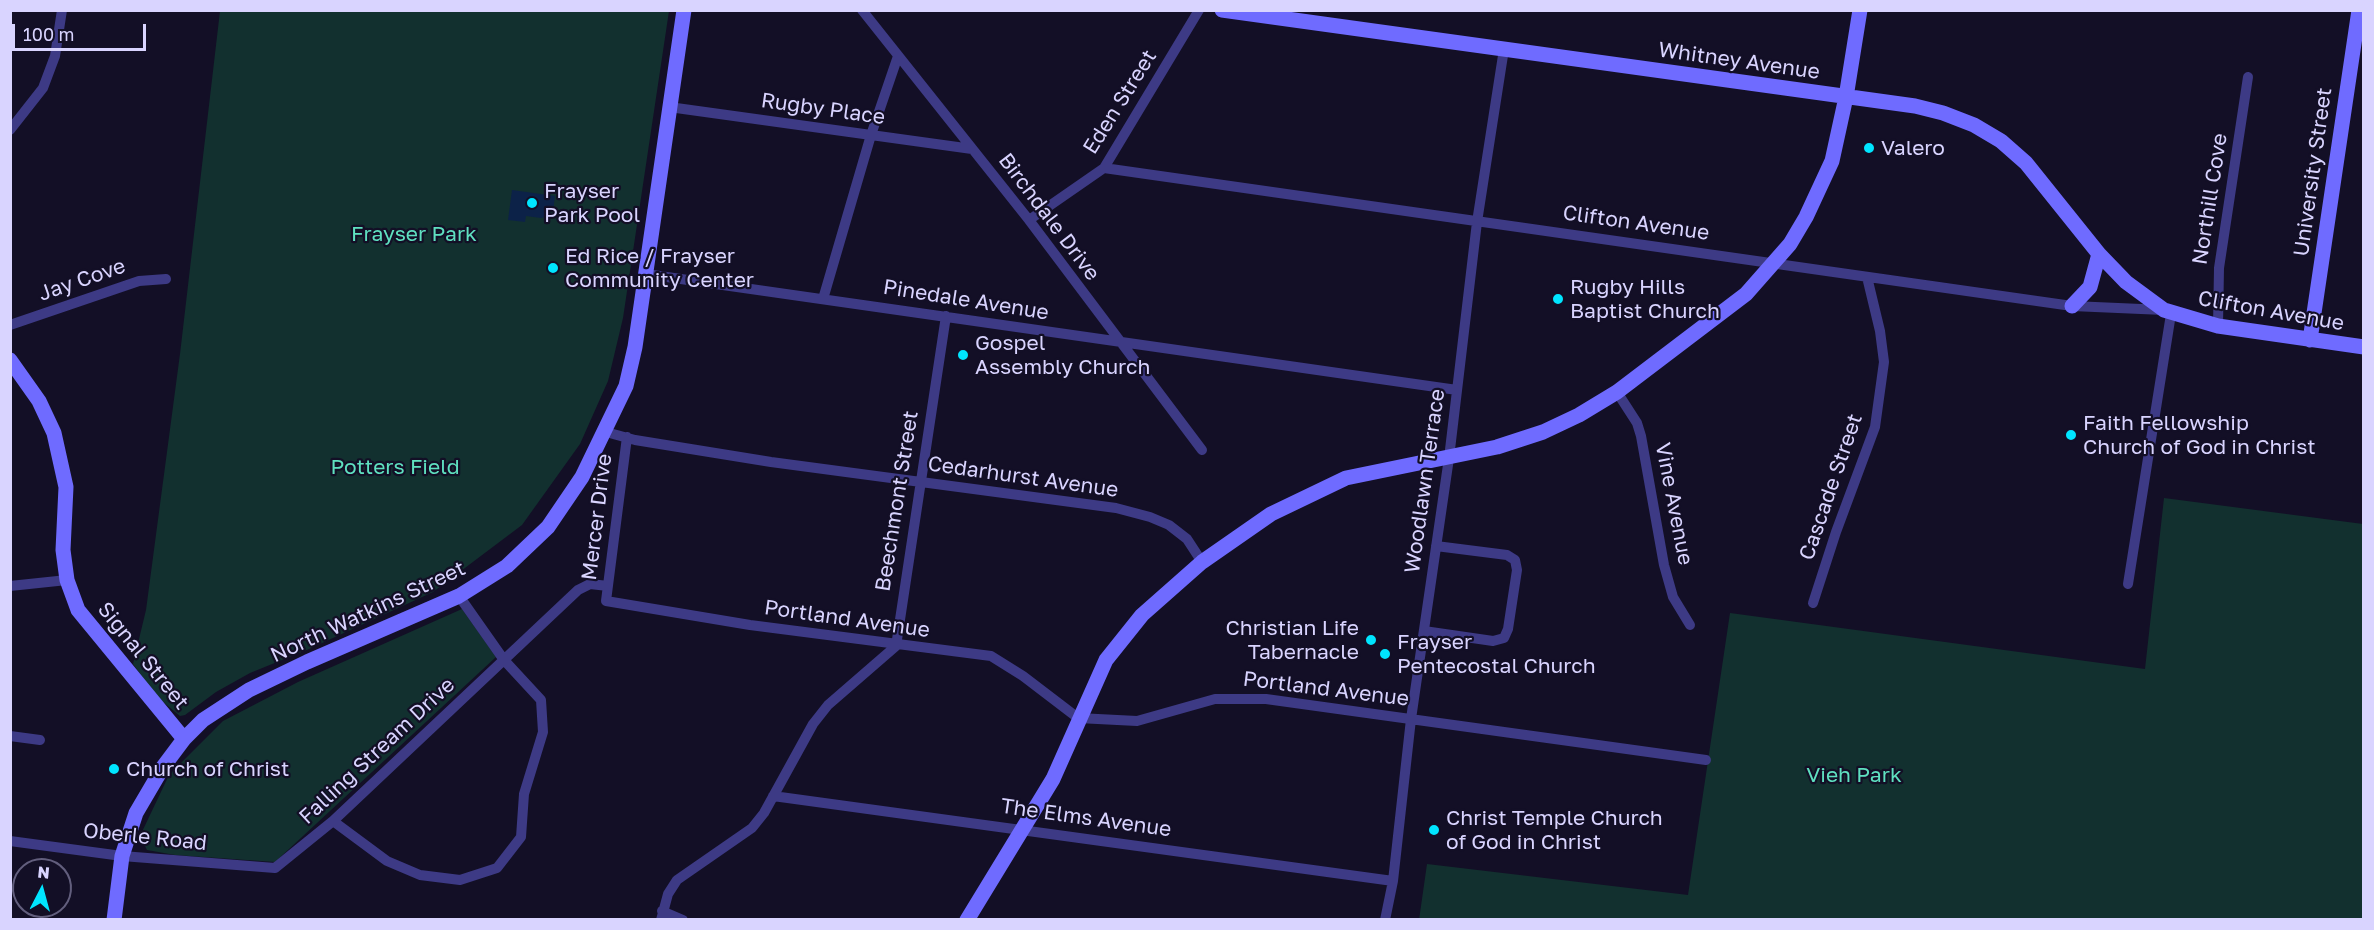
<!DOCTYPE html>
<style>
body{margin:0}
#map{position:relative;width:2374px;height:930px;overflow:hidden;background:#130f26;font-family:"Golos Text",sans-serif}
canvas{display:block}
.frame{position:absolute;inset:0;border:12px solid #d9d4ff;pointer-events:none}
.north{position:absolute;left:12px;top:858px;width:60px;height:60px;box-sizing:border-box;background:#130f26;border:2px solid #625e7d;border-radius:50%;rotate:6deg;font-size:16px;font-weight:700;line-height:24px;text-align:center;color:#d9d4ff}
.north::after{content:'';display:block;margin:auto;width:21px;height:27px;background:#00e5ff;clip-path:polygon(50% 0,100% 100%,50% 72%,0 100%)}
.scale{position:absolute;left:12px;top:24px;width:134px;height:27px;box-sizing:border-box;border:3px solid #d9d4ff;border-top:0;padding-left:8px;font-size:18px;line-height:21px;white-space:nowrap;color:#d9d4ff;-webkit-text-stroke:4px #130f26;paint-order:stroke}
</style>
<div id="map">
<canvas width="2374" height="930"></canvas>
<div class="frame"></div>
<div class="north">N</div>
<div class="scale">100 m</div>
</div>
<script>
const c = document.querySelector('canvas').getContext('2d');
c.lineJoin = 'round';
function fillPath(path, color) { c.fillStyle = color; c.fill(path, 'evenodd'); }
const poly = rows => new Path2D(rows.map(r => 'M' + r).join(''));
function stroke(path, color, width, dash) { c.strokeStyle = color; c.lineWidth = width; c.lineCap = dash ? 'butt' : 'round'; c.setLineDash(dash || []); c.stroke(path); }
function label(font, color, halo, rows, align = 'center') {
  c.font = font + ' "Golos Text",sans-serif'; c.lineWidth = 4.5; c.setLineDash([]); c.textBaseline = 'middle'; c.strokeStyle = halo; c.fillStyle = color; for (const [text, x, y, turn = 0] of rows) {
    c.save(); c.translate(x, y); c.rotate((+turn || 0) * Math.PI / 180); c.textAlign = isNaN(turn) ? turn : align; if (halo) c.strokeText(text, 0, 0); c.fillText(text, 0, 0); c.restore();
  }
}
const green = poly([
 [220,11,669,11,623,318,608,381,580,444,522,525,433,592,309,649,250,673,216,692,185,715,180,716,157,697,133,664,146,610,180,354],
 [2164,498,2363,524,2363,919,1419,920,1427,864,1688,895,1730,613,2145,669],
 [462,609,496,657,275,862,175,855,147,850,140,836,169,775,223,721,298,682]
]);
const water = poly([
 [512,190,555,196,553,211,546,210,545,217,541,218,526,216,525,222,508,220]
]);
const street = poly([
 [862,10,1029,220,1202,450],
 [669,107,972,149],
 [10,130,43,88,55,56,62,10],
 [1104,168,2072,306,2164,310],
 [1029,220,1104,168,1199,10],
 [646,274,1457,390],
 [823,299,871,135,898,56],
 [10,325,139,281,166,279],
 [2218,326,2219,268,2248,77],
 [1617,392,1637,423,1641,436,1664,565,1673,597,1690,625],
 [606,432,635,440,771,462,1116,508,1150,517,1169,525,1187,539,1202,562],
 [627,437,606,601,750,625,991,656,1023,676,1078,718,1137,721,1215,699,1266,699,1706,760],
 [2128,584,2171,314],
 [10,586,67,580],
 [1813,603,1836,532,1875,427,1884,362,1880,331,1867,277],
 [1424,631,1493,641,1504,638,1508,629,1517,570,1515,560,1507,555,1436,546],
 [10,736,40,740],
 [773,796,1393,881],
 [333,821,387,861,420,875,460,880,497,868,521,837,524,794,543,732,541,700,504,660,459,596],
 [10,841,122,856,275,868,333,821,578,590,590,584,608,586],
 [662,911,683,920],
 [661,920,668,894,677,880,752,828,764,813,813,724,828,705,896,646,946,316],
 [1385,920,1393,881,1411,719,1449,458,1477,222,1504,49]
]);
const secondary = poly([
 [1222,10,1915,106,1943,113,1974,125,2001,141,2026,163,2099,254,2126,282,2164,310,2218,326,2364,347],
 [2072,306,2090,287,2099,254],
 [2310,340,2359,10],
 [10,360,39,401,54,433,66,487,63,550,67,580,78,610,184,739],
 [114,920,122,856,136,813,163,767,184,739,203,720,249,690,307,662,459,596,507,566,548,527,582,477,626,386,635,347,684,10],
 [967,920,1053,779,1106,660,1142,615,1202,562,1271,514,1346,478,1497,447,1543,432,1579,415,1617,392,1746,294,1790,244,1806,217,1832,161,1846,97,1860,10]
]);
const markers = [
 [1869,148,6,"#00e5ff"],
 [532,203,6,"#00e5ff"],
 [553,268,6,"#00e5ff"],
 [1558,299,6,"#00e5ff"],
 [963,355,6,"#00e5ff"],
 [2071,435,6,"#00e5ff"],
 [1371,640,6,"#00e5ff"],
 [1385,654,6,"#00e5ff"],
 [114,769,6,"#00e5ff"],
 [1434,830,6,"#00e5ff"]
];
const streetNames = [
 ["Whitney Avenue",1739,61,8],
 ["Eden Street",1120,102,-58],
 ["Rugby Place",823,109,8],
 ["University Street",2313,172,-82],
 ["Northill Cove",2210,199,-81],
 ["Birchdale Drive",1049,217,53],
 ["Clifton Avenue",1636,223,8],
 ["Jay Cove",82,280,-19],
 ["Pinedale Avenue",966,300,9],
 ["Clifton Avenue",2271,311,10],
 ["Cedarhurst Avenue",1023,477,8],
 ["Woodlawn Terrace",1425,481,-82],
 ["Cascade Street",1831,487,-71],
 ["Beechmont Street",897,501,-81],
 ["Vine Avenue",1674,504,79],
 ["Mercer Drive",597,517,-83],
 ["North Watkins Street",368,612,-25],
 ["Portland Avenue",847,619,8],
 ["Signal Street",143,656,51],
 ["Portland Avenue",1326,689,7],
 ["Falling Stream Drive",377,751,-43],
 ["The Elms Avenue",1086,818,8],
 ["Oberle Road",145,837,6]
];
const poiNames = [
 ["Valero",1881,148],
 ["Frayser",544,191],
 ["Park Pool",544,215],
 ["Ed Rice / Frayser",565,256],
 ["Community Center",565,280],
 ["Rugby Hills",1570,287],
 ["Baptist Church",1570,311],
 ["Gospel",975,343],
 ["Assembly Church",975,367],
 ["Faith Fellowship",2083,423],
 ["Church of God in Christ",2083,447],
 ["Christian Life",1359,628,"right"],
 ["Tabernacle",1359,652,"right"],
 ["Frayser",1397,642],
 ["Pentecostal Church",1397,666],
 ["Church of Christ",126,769],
 ["Christ Temple Church",1446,818],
 ["of God in Christ",1446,842]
];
const parkNames = [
 ["Frayser Park",414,234],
 ["Potters Field",395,467],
 ["Vieh Park",1854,775]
];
fillPath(green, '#12302f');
fillPath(water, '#0c2248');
stroke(street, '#3d3a85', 10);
stroke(secondary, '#6f6bff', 15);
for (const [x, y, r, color] of markers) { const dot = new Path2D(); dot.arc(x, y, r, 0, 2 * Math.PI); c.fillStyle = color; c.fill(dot); stroke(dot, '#130f26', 2); }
label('21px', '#d9d4ff', '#130f26', streetNames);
label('21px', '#d9d4ff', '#130f26', poiNames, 'left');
label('21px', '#5fe0c0', '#130f26', parkNames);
</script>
